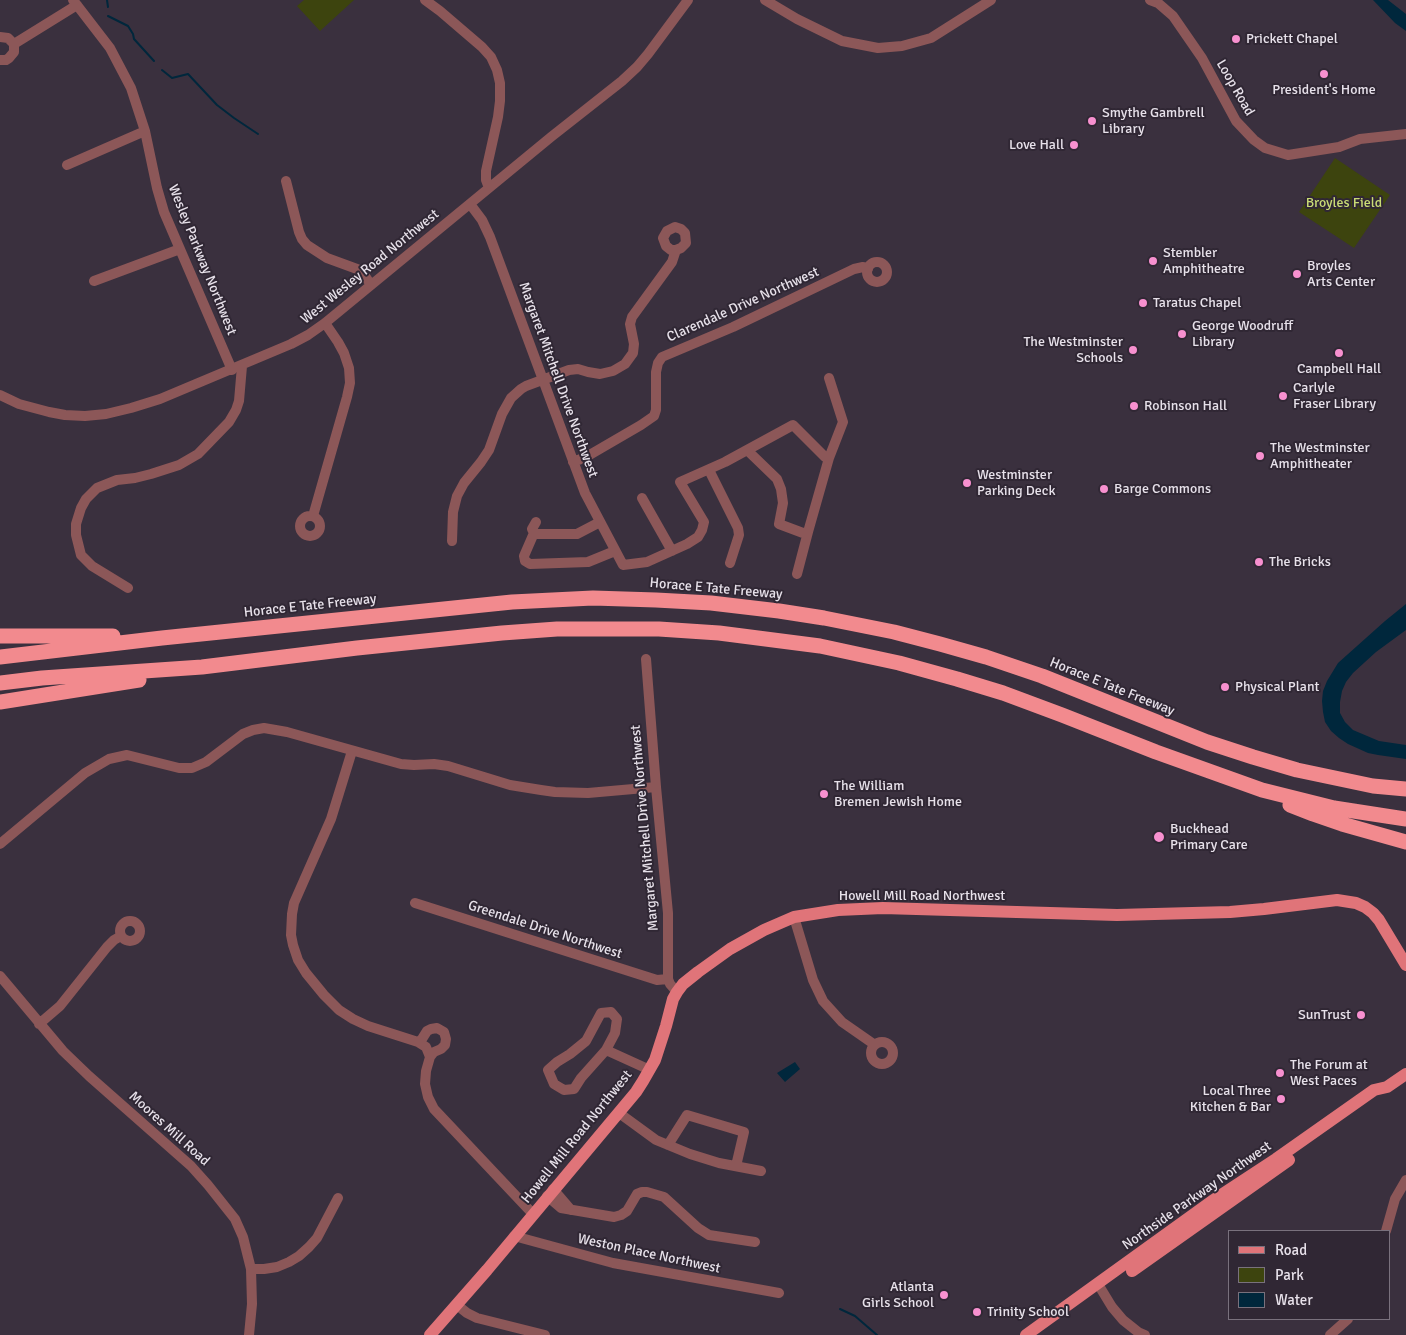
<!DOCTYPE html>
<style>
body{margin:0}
#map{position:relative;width:1406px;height:1335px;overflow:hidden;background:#3a303e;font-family:Signika,sans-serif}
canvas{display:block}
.legend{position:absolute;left:1228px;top:1230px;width:162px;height:90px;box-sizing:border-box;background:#302734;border:1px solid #79717d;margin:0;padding:6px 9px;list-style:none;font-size:15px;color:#e7e1ea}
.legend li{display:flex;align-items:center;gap:10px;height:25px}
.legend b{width:25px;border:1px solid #79717d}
</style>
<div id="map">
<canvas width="1406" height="1335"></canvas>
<ul class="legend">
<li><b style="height:6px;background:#e07479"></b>Road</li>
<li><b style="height:14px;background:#3d440e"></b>Park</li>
<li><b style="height:14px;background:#00273c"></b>Water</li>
</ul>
</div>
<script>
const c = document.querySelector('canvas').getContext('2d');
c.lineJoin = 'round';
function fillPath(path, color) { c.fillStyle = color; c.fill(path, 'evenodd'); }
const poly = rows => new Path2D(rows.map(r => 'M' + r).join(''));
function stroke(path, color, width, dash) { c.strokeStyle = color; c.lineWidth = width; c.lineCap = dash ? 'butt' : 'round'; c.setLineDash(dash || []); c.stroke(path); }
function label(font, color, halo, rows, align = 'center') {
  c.font = font + ' Signika,sans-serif'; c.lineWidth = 4; c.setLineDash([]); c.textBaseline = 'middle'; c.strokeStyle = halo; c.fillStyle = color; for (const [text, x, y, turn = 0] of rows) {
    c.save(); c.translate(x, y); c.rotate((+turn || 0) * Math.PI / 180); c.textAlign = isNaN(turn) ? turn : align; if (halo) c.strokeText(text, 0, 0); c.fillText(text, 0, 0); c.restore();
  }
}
const green = poly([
 [304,0,354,0,320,31,297,6],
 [1335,158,1390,195,1354,248,1299,212]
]);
const water = poly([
 [1373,0,1388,0,1406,14,1406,31,1395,23],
 [1406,604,1406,630,1376,652,1353,673,1346,682,1342,691,1340,702,1340,713,1345,722,1353,730,1379,741,1406,745,1406,759,1378,755,1368,753,1348,744,1339,738,1331,731,1325,722,1323,712,1322,701,1323,691,1327,681,1338,663,1385,621],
 [795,1062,800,1069,785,1082,777,1073]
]);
const stream = poly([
 [107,0,108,7],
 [108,16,128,26,133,34,134,39,154,61],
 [162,70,172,78,188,74,217,105,234,118,258,134],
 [840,1309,855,1316,877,1335]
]);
const minor = poly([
 [73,0,110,48,131,88,145,131,157,188,164,212,232,370],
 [425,0,440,11,482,47,491,57,497,70,500,83,500,101,498,117,486,171,486,180,489,188],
 [765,0,797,19,842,41,878,48,902,46,931,38,991,0],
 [1150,0,1158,3,1173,16,1202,58,1236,121,1254,140,1265,148,1288,155,1339,147,1360,139,1406,134],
 [0,37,8,38,14,44,14,52,9,58,6,60,0,60],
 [14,44,77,5],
 [67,165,145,131],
 [286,181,299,232,302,239,307,245,327,258,357,269,363,273,371,285],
 [470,204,482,220,490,237,585,493,623,565,647,562,687,544,698,537,702,530,704,522,680,482,725,462,793,425,825,457,829,458,843,422,829,378],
 '867 272a10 10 0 1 1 20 0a10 10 0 1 1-20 0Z',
 [94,281,180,249],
 [0,395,19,404,49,412,65,415,85,416,106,414,131,408,160,399,291,344,308,335,325,323,551,137,622,81,637,67,648,54,688,0],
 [747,450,777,479,781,489,783,503,779,524,803,533,808,532,829,458],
 [573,462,586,457,641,425,654,416,656,410,656,372,658,363,662,357,733,327,854,269,863,267,868,269],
 [709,470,738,528,739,535,730,563],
 [642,498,672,551],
 '300 526a10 10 0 1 1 20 0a10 10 0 1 1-20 0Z',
 [313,516,347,397,350,383,349,368,344,353,338,342,325,323],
 [536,522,532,529,534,533,537,534,577,534,600,522],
 [534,533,524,556,525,561,530,564,588,562,615,551],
 [452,541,453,512,457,496,464,483,481,462,489,450,502,414,511,398,521,389,526,386,569,370,578,369,588,372,600,374,613,371,625,364,633,353,634,344,630,324,632,317,672,262,676,250,681,248,686,243,685,233,681,229,675,227,667,231,663,238,666,246,671,250,676,250],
 [797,574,808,532],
 [128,588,92,566,81,555,76,535,76,524,81,508,86,499,97,488,117,480,135,478,151,474,179,465,198,454,229,422,236,410,239,401,242,366],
 [646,659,656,787,668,913,668,979,670,984,677,992],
 [352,751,331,819,294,903,292,914,291,935,293,945,298,960,306,973,324,995,339,1010,353,1019,368,1026,418,1042,426,1047,430,1057,426,1071,425,1084,428,1097,434,1109,533,1214],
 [0,844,85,773,109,759,127,755,179,768,192,768,206,762,243,734,253,730,264,728,287,732,401,764,414,765,434,764,448,766,510,785,541,790,555,792,588,793,656,787],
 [415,903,657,980,668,979],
 [794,917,813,980,823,1001,842,1022,875,1045],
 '120 931a10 10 0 1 1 20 0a10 10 0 1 1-20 0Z',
 [0,976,63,1051,89,1076,191,1166,208,1185,235,1219,243,1237,251,1269,252,1304,249,1335],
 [611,1012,617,1019,615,1033,606,1050,581,1078,574,1089,564,1090,554,1084,548,1070,557,1062,570,1054,586,1041,601,1013,611,1012],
 [39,1024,60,1006,107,947,114,940,121,936],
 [418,1042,422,1039,427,1031,431,1029,437,1028,444,1032,446,1039,445,1045,441,1049,434,1052,430,1057],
 '871 1053a11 11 0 1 1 22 0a11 11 0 1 1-22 0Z',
 [606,1050,650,1070],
 [619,1113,656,1140,690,1154,719,1163,761,1171],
 [668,1145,687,1115,744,1132,736,1166],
 [553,1189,571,1210],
 [547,1196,561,1208,614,1217,621,1215,627,1211,637,1194,642,1192,647,1192,664,1197,698,1228,709,1235,755,1242],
 [1386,1231,1395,1199,1406,1180],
 [514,1236,613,1263,779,1293],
 [251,1269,264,1269,277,1267,289,1262,299,1256,309,1247,317,1238,338,1198],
 [1098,1284,1112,1307,1123,1320,1138,1332,1145,1335],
 [457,1305,467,1313,477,1318,545,1335],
 [1330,1335,1348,1319]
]);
const major = poly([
 [1132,1271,1289,1160],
 [430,1335,487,1270,636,1092,643,1081,655,1060,666,1026,673,999,677,992,683,984,698,972,730,949,764,930,794,917,838,910,883,908,1117,915,1230,912,1264,909,1337,900,1356,903,1365,907,1373,913,1379,920,1406,965],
 [1026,1335,1212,1201,1276,1159,1374,1090,1387,1087,1406,1074]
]);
const highway = poly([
 [0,636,113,636],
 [0,657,162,638,512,602,593,598,656,600,711,603,779,611,824,618,894,632,940,644,986,657,1042,676,1207,742,1253,757,1297,770,1373,786,1406,789],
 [0,683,42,678,202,667,357,648,502,633,557,629,659,629,719,633,820,646,899,663,957,679,1003,693,1062,715,1156,752,1262,790,1334,808,1406,819],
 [0,702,139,680],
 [1290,805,1313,814,1342,824,1406,842]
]);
const markers = [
 [1236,39,5,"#f790cf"],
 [1324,74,5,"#f790cf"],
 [1092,121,5,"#f790cf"],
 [1074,145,5,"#f790cf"],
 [1153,261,5,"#f790cf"],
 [1297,274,5,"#f790cf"],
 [1143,303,5,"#f790cf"],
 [1182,334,5,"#f790cf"],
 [1133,350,5,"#f790cf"],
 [1339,353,5,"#f790cf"],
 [1283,396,5,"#f790cf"],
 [1134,406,5,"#f790cf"],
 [1260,456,5,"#f790cf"],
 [967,483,5,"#f790cf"],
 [1104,489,5,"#f790cf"],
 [1259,562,5,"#f790cf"],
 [1225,687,5,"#f790cf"],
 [824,794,5,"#f790cf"],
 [1159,837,6,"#f790cf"],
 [1361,1015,5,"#f790cf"],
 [1280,1073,5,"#f790cf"],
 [1281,1099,5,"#f790cf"],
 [944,1295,5,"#f790cf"],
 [977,1312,5,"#f790cf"]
];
const poiNames = [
 ["Prickett Chapel",1246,39],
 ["President's Home",1324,90,"center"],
 ["Smythe Gambrell",1102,113],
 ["Library",1102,129],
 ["Love Hall",1064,145,"right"],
 ["Stembler",1163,253],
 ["Amphitheatre",1163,269],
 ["Broyles",1307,266],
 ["Arts Center",1307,282],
 ["Taratus Chapel",1153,303],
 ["George Woodruff",1192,326],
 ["Library",1192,342],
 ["The Westminster",1123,342,"right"],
 ["Schools",1123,358,"right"],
 ["Campbell Hall",1339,369,"center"],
 ["Carlyle",1293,388],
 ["Fraser Library",1293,404],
 ["Robinson Hall",1144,406],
 ["The Westminster",1270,448],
 ["Amphitheater",1270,464],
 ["Westminster",977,475],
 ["Parking Deck",977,491],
 ["Barge Commons",1114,489],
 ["The Bricks",1269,562],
 ["Physical Plant",1235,687],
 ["The William",834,786],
 ["Bremen Jewish Home",834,802],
 ["Buckhead",1170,829],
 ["Primary Care",1170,845],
 ["SunTrust",1351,1015,"right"],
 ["The Forum at",1290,1065],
 ["West Paces",1290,1081],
 ["Local Three",1271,1091,"right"],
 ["Kitchen & Bar",1271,1107,"right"],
 ["Atlanta",934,1287,"right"],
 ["Girls School",934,1303,"right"],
 ["Trinity School",987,1312]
];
const streetNames = [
 ["Loop Road",1235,88,60],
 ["Wesley Parkway Northwest",202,260,68],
 ["West Wesley Road Northwest",370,267,-39],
 ["Clarendale Drive Northwest",743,305,-24],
 ["Margaret Mitchell Drive Northwest",558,380,70],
 ["Horace E Tate Freeway",716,589,5],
 ["Horace E Tate Freeway",310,606,-6],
 ["Horace E Tate Freeway",1112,687,22],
 ["Margaret Mitchell Drive Northwest",645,828,-95],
 ["Howell Mill Road Northwest",922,896],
 ["Greendale Drive Northwest",545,930,18],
 ["Moores Mill Road",169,1129,42],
 ["Howell Mill Road Northwest",577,1137,-51],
 ["Northside Parkway Northwest",1197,1196,-35],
 ["Weston Place Northwest",649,1254,12]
];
const parkNames = [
 ["Broyles Field",1344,203]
];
fillPath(green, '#3d440e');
fillPath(water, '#00273c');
stroke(stream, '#00273c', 2);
stroke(minor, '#8c5758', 10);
stroke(major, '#e07479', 12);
stroke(highway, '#f28a8e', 15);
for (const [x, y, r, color] of markers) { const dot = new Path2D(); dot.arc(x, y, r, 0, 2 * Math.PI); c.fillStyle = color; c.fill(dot); stroke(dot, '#302734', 2); }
label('14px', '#e7e1ea', '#302734', poiNames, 'left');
label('14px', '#e7e1ea', '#302734', streetNames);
label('14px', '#c9db75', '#302734', parkNames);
</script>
